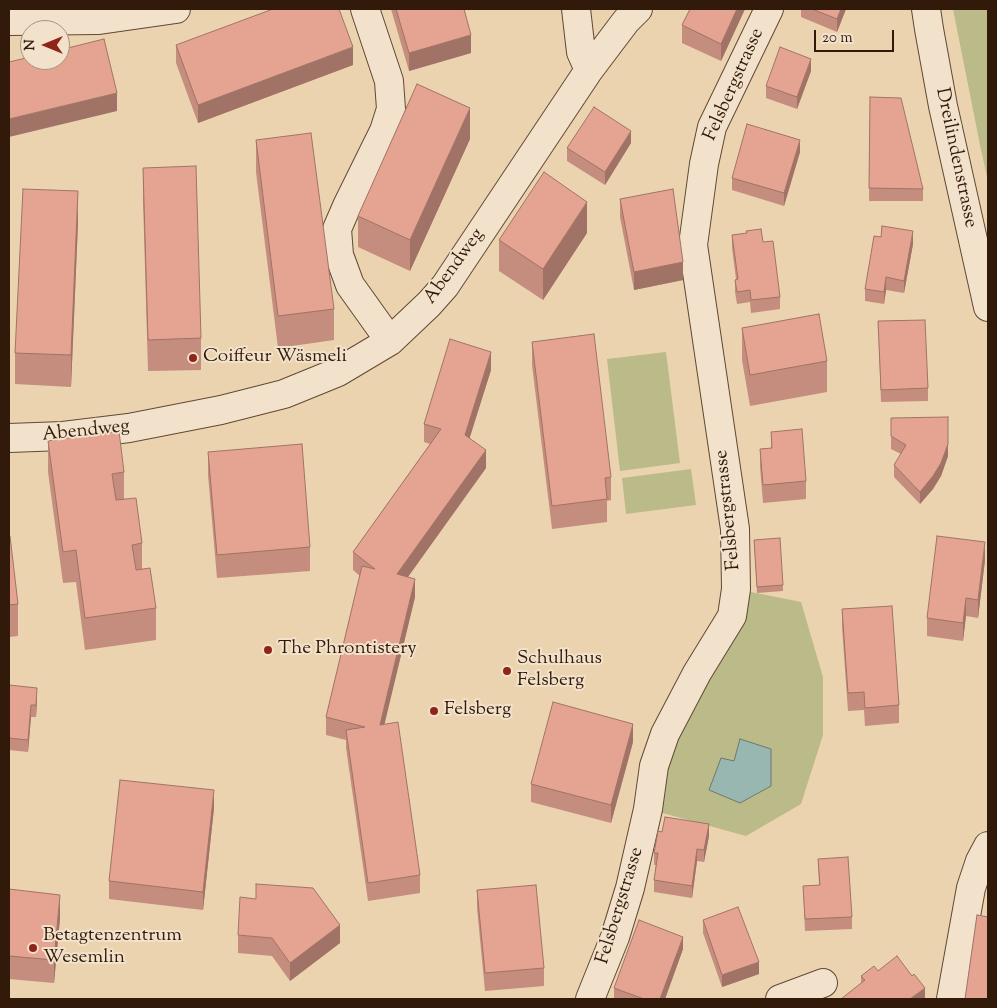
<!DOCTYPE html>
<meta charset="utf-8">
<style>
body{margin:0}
#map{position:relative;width:997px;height:1008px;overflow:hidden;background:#ebd3b0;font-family:"Sorts Mill Goudy",serif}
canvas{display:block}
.frame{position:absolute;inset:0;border:10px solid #321a0a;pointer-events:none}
.north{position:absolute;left:20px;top:20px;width:50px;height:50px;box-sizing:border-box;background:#f2e2cc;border:1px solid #a5927e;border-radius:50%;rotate:270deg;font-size:14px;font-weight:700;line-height:20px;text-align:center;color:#321a0a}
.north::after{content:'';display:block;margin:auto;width:18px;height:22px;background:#8f2418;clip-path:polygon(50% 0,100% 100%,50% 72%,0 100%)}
.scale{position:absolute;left:814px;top:30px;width:80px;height:22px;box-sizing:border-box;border:2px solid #321a0a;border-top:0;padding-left:6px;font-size:15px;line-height:18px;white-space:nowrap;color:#321a0a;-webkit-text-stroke:4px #f2e2cc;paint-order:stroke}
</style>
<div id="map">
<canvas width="997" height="1008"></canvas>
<div class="frame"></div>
<div class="north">N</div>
<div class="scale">20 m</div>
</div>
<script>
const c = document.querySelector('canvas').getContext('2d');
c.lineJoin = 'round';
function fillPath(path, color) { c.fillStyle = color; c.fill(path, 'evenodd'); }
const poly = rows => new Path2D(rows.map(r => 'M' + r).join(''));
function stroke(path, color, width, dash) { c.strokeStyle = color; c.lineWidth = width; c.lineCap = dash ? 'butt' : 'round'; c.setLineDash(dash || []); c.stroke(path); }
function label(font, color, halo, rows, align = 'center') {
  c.font = font + ' "Sorts Mill Goudy",serif'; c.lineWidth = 4; c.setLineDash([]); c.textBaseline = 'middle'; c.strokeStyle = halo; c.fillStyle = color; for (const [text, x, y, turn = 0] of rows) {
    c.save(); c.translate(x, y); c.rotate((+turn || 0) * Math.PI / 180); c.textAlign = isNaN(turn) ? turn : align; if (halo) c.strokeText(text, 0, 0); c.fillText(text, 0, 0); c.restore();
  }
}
const green = poly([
 [953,9,988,9,988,181,980,145],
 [666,352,680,463,620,471,607,359],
 [691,469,696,505,626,514,622,478],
 [736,589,801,602,823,677,823,735,801,804,746,836,648,809]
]);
const water = poly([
 [740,739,771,749,771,786,740,803,709,790,721,758,734,761,740,739]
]);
const minor = poly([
 [365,9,389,81,391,109,384,131,347,206,337,229,339,255,350,285,390,341],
 [576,9,581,52,589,70],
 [926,9,929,29,943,106,988,307],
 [9,21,99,20,176,9],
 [9,438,63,436,129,428,221,410,284,394,316,381,338,372,390,341,429,304,445,286,589,70,626,21,638,9],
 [590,999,615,937,630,888,648,809,654,766,665,734,697,673,732,616,736,589,735,529,693,245,704,164,712,127,769,9],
 [780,999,823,983],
 [951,999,971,888,980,861,988,846]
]);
const wall = poly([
 [391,9,464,9,471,53,409,71],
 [690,9,745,9,721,61,682,43,682,25],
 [801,9,846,9,837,32,801,17],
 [176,45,353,65,198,123,176,63],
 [811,71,797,109,766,98,766,86],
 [870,97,923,189,923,201,869,201],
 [470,139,410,271,358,247,358,216],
 [256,140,334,309,334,340,278,348,256,172],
 [631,143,605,185,567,161,567,148],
 [800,152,784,206,732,190,732,178],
 [143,168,201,338,201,370,148,371,143,200],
 [620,199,683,280,634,290,620,217],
 [78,223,71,387,15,384,15,353],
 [746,231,763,242,780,297,780,309,751,313,750,302,737,304,735,292,735,280,736,279,732,248,732,235,746,234],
 [587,233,543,300,499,271,499,240],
 [913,244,904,293,886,290,884,304,865,301,865,289],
 [878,321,928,388,928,401,881,402],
 [742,328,827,361,827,392,750,406,742,360],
 [532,342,611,477,611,500,607,501,607,522,552,529,532,365],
 [491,370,469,438,486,468,408,577,415,597,384,724,420,875,420,893,368,901,346,748,346,740,326,735,326,717,360,576,353,570,353,552,430,444,424,442,424,424],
 [891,418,948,456,941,476,933,489,920,504,894,477,894,465,901,454,891,449],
 [771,432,806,481,806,499,763,503,760,467,760,449,771,448],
 [48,441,124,472,124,499,142,543,142,569,156,608,156,640,85,650,76,582,63,583,48,472],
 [208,452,310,547,310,571,217,578,208,475],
 [9,536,18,604,18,636,9,637],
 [754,540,783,585,783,591,757,593],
 [985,560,978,618,966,616,963,641,927,636,927,618],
 [842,609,899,705,899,723,865,726,864,710,848,711,842,627],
 [9,685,37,700,36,717,31,717,28,752,9,750],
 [633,742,611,823,531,802,531,784],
 [214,808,203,910,109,899,109,881],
 [709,836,704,862,697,861,692,898,654,892,654,880,656,865,654,865,654,853],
 [818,859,852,917,852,929,805,931,803,886,819,885],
 [9,889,60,918,54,983,9,979],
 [477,890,544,968,544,986,485,991,477,908],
 [703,920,759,974,722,987,703,933],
 [238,935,340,943,290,981,272,956,238,953],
 [683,949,665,999,614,999,614,988],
 [878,971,925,999,861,983,861,976]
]);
const shadedWall = poly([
 [737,9,745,9,721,61,721,44],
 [841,9,846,9,837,32,837,19],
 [471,35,471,53,409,71,409,53],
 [353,47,353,65,198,123,198,105],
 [811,59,811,71,797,109,797,97],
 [117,93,117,111,9,137,9,119],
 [470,108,470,139,410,271,410,240],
 [631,131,631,143,605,185,605,172],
 [800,140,800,152,784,206,784,193],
 [78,191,78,223,71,387,71,355],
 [587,202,587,233,543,300,543,269],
 [913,231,913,244,904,293,904,281],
 [683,262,683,280,634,290,634,272],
 [886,277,886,290,884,304,884,292],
 [491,352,491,370,465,453,465,435],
 [948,444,948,456,941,476,933,489,920,504,920,492],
 [486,450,486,468,397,592,397,574],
 [985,542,985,560,978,618,978,600],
 [415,579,415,597,380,743,380,725],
 [966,598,966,616,963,641,963,623],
 [37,688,37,700,36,717,36,705],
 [31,705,31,717,28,752,28,740],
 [633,724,633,742,611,823,611,805],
 [214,790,214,808,203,910,203,892],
 [709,824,709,836,704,862,704,850],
 [697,849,697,861,692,898,692,886],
 [60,895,60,918,54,983,54,960],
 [340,925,340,943,290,981,290,963],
 [683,937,683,949,665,999,660,999],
 [759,962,759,974,722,987,722,975],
 [925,988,925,999,910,999]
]);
const building = poly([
 [273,9,339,9,353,47,198,105,176,45,273,9],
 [396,9,464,9,471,35,409,53,396,9],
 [690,9,737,9,721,44,682,25,690,9],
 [812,9,841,9,837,19,812,9],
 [104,39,117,93,9,119,9,62,30,57,30,60,60,60,60,50,104,39],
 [780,47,811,59,797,97,766,86,780,47],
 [417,84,470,108,410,240,358,216,417,84],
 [870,97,901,98,923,189,869,188,870,97],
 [594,107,631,131,605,172,567,148,594,107],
 [747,124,800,140,784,193,732,178,747,124],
 [311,133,334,309,278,316,256,140,311,133],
 [196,166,201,338,148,340,143,168,196,166],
 [544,172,587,202,543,269,499,240,544,172],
 [23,189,78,191,71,355,15,353,23,189],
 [673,189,683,262,634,272,620,199,673,189],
 [882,226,913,231,904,281,886,277,884,292,865,289,874,236,881,237,882,226],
 [761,229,763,242,773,241,780,297,751,300,750,290,737,292,735,280,738,279,732,235,747,233,746,231,761,229],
 [819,314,827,361,750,375,742,328,819,314],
 [925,320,928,388,881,390,878,321,925,320],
 [594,334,611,477,605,478,607,499,552,506,532,342,594,334],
 [450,339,491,352,465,435,486,450,397,574,415,579,380,725,398,722,420,875,368,883,346,730,365,727,326,717,362,566,375,569,353,552,441,429,424,424,450,339],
 [948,417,948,444,941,463,933,476,920,492,894,465,906,445,891,436,891,418,948,417],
 [802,429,806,481,763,485,760,449,772,448,771,432,802,429],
 [119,431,124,472,112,474,116,500,136,498,142,543,132,545,136,570,150,568,156,608,85,618,76,550,63,552,48,441,119,431],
 [302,444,310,547,217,555,208,452,302,444],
 [9,536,10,536,18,604,9,605,9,536],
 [937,536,985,542,978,600,966,598,963,623,927,618,937,536],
 [780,538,783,585,757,587,754,540,780,538],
 [892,606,899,705,865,708,864,692,848,693,842,609,892,606],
 [9,685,37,688,36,705,31,705,28,740,9,738,9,685],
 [553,702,633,724,611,805,531,784,553,702],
 [120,780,214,790,203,892,109,881,120,780],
 [665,817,709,824,704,850,697,849,692,886,654,880,658,853,654,853,658,831,662,832,665,817],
 [848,857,852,917,805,919,803,886,820,885,818,859,848,857],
 [256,884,313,888,340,925,290,963,272,938,238,935,240,897,256,899,256,884],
 [536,885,544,968,485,973,477,890,536,885],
 [9,889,60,895,54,960,9,956,9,889],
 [738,907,759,962,722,975,703,920,738,907],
 [977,915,988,917,988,999,965,999,977,915],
 [639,920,683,937,660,999,644,999,614,988,639,920],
 [897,956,912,976,914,974,925,988,910,999,841,999,865,980,861,976,874,966,878,971,897,956]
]);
const markers = [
 [193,358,5,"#8f2418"],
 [268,650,5,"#8f2418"],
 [507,671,5,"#8f2418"],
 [434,711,5,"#8f2418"],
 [33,948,5,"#8f2418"]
];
const streetNames = [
 ["Felsbergstrasse",735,85,-66],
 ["Dreilindenstrasse",955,158,78],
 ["Abendweg",455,267,-54],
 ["Abendweg",86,432,-6],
 ["Felsbergstrasse",729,510,-96],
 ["Felsbergstrasse",621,906,-73]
];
const poiNames = [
 ["Coiffeur Wäsmeli",203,358],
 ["The Phrontistery",278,650],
 ["Schulhaus",517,660],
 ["Felsberg",517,682],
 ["Felsberg",444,711],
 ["Betagtenzentrum",43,937],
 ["Wesemlin",43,959]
];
fillPath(green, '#babb89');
fillPath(water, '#99b7b1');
stroke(water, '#70786e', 1);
stroke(minor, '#604834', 30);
stroke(minor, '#f2e2cc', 28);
fillPath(wall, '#c58d7e');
fillPath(shadedWall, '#a07366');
fillPath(building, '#e5a492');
stroke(building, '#a07366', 1);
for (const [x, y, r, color] of markers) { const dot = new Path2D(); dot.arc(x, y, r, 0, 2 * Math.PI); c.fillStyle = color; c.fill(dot); stroke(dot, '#f2e2cc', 2); }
label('19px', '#321a0a', '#f2e2cc', streetNames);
label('19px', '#321a0a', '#f2e2cc', poiNames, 'left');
</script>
